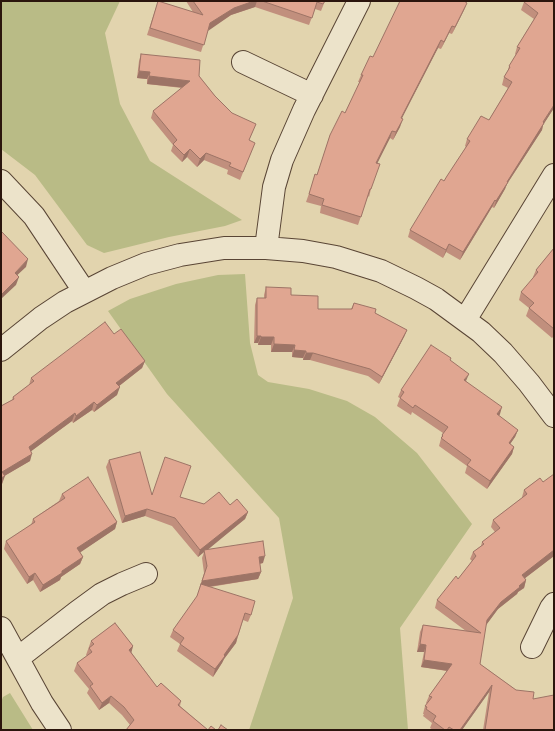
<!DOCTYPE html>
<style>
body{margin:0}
#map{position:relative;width:555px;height:731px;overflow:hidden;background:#e2d4ae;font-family:Cardo,serif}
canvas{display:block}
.frame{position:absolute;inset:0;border:2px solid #2b150d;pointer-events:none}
</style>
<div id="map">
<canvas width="555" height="731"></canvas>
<div class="frame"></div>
</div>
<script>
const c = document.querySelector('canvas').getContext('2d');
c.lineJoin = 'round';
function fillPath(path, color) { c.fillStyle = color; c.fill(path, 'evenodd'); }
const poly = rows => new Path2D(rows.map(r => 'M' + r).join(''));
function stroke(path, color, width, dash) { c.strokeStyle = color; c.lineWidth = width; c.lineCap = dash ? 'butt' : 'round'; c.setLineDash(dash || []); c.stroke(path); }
const green = poly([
 [1,1,120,1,105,33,120,104,150,161,242,220,225,226,169,237,104,253,87,245,35,175,1,149],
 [245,274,250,343,258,375,268,382,309,389,347,401,375,417,417,453,472,524,400,628,408,730,249,730,293,598,279,518,167,394,108,311,130,299,176,284,218,275],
 [10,693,33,730,1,730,1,702,3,697]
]);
const street = poly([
 [243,62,312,95],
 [1,181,34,216,84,291],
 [266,248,274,187,282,160,304,110,359,1],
 [465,320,554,175],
 [1,350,41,318,65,302,112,278,146,264,180,255,224,248,266,248,303,251,336,257,381,271,416,288,436,299,481,332,503,353,529,383,554,416],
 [1,628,42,703,60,730],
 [532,647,551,608,554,604],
 [18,658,76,613,102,594,122,584,146,574]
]);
const wall = poly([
 [158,1,193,12,186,1,325,1,321,11,315,9,309,25,255,7,231,15,208,30,201,52,147,35],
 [554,1,554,108,543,125,542,130,507,184,505,189,494,208,492,207,460,260,446,252,443,258,408,237,410,230,444,181,466,147,465,146,467,139,489,120,508,88,502,85,504,77,507,74,509,66,516,55,515,54,517,47,534,19,521,10,524,2],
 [467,3,464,10,452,34,449,33,441,49,438,48,401,119,400,127,393,140,390,138,377,163,371,189,369,197,368,196,358,225,320,213,321,206,306,202,313,182,315,174,317,175,330,135,345,113,360,82,358,82,361,75,373,57],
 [141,54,199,76,215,96,232,113,253,131,249,140,252,150,240,180,227,174,228,170,204,160,197,167,187,157,182,162,171,151,173,145,151,118,153,111,182,88,147,84,147,79,137,78,139,61],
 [554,248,554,336,552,338,526,316,529,308,519,300,521,292,534,278,533,277,536,270],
 [266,287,291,295,318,309,351,309,354,303,375,313,407,330,404,337,379,384,368,376,310,360,303,360,303,358,292,357,292,352,271,352,271,345,258,345,258,343,254,343,255,305,257,298,264,298,264,295],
 [114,334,145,361,142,368,119,386,117,395,94,412,92,410,73,423,72,421,31,451,30,461,4,476,2,484,1,484,1,406,12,400,13,397,29,385,31,378],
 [451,358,450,360,466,381,500,414,499,416,518,430,515,437,510,444,514,447,512,454,487,489,465,473,467,466,439,446,442,435,443,433,412,412,411,415,397,406,400,398,398,397,401,390],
 [109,460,152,494,180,497,204,504,230,505,248,512,245,519,206,550,263,563,260,564,261,572,258,579,210,587,251,615,248,622,243,620,236,643,224,659,222,663,213,677,177,651,180,644,170,637,173,630,197,597,204,573,202,558,204,552,198,557,172,526,145,516,122,523,106,467],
 [540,478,554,556,525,578,526,580,524,588,518,592,517,594,498,609,486,625,480,664,516,690,533,699,554,730,483,730,489,692,462,730,433,730,430,728,432,723,423,716,424,714,423,714,425,706,427,704,426,703,429,696,447,671,421,667,424,652,417,652,420,632,423,625,466,631,435,608,437,600,458,579,472,561,470,559,473,552,481,546,482,542,495,532,491,527,493,520,522,498,522,497,524,490],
 [62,494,117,522,115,529,80,552,83,557,80,564,61,577,60,580,40,592,33,580,27,584,4,549,6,541,31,525,33,519,59,501],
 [115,623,133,646,131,652,157,687,161,683,181,701,180,706,208,730,211,726,216,730,126,730,130,725,122,715,109,703,99,710,87,693,89,689,74,671,77,663,87,656,86,655,91,641]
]);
const shadedWall = poly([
 [254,1,257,1,255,7,231,15,208,31,210,23,234,8],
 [467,3,464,10,452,34,455,27],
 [452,26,449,33,441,49,444,42],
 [441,40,438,48,398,126,401,118],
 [139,71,150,72,147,79,137,78],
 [149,76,190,81,187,88,147,84],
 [554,105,554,108,543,125,542,130,507,184,505,189,494,208,496,201,507,182],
 [403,119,400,127,393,140,396,132],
 [392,131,390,138,374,170,376,163],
 [190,149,187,157,182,162,184,155],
 [206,153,204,160,197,167,200,159],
 [495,200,492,207,460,260,463,252],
 [449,244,446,252,443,258,446,250],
 [28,259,26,267,12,280,15,273],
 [19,277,16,285,1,299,1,295],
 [407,330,404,337,379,384,382,377],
 [257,336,261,336,258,343,254,343],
 [261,337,274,337,271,345,258,345],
 [274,344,295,345,292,352,271,352],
 [294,350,306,351,303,358,292,357],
 [306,353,313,353,310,360,303,360],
 [145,361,142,368,114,390,116,383],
 [469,374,466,381,462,387,464,380],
 [120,387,117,395,94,412,97,405],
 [94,402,92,410,73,423,76,416],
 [502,407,500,414,494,422,497,414],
 [75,413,72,421,26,455,29,447],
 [518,430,515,437,506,450,509,443],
 [514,447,512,454,487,489,490,481],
 [32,454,30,461,1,478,2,472],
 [5,476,2,484,1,484,1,478],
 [147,509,145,516,122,523,125,516],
 [248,512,245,519,205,552,204,550,204,552,198,557,200,550],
 [117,522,115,529,75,556,77,548],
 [554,550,554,556,520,582,522,575],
 [265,556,263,563,256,564,259,557],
 [83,557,80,564,61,577,60,580,40,592,43,585,62,571],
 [261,572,258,579,200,588,201,584,199,588,202,581],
 [35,573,33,580,27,584,29,577],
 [526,580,524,588,518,592,517,594,498,609,484,628,487,620,501,602],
 [238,635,236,643,224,659,222,663,213,677,215,669,224,655],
 [420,644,426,645,424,652,417,652],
 [133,646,131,654,129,650],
 [424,660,452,664,449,671,421,667],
 [492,685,489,692,462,730,460,730],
 [111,696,109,703,99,710,102,703]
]);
const building = poly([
 [158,1,203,15,193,1,254,1,234,8,210,23,204,45,150,28,158,1],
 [262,1,325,1,323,4,317,2,312,18,262,1],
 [400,1,464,1,467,3,455,27,452,26,444,42,441,40,401,118,403,119,396,132,392,131,376,163,380,164,371,189,370,189,361,217,322,205,324,199,309,194,315,174,317,175,330,135,342,111,345,113,363,75,361,75,370,56,373,57,400,1],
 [525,1,554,1,554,105,543,122,544,123,507,182,508,182,496,201,495,200,463,252,449,244,446,250,410,230,441,179,444,181,447,176,470,141,467,139,481,116,489,120,512,82,504,77,510,67,509,66,520,48,517,47,538,13,524,2,525,1],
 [141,54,200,60,199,76,215,96,232,113,256,124,249,140,255,143,243,172,229,166,231,163,206,153,200,159,190,149,184,155,173,144,177,140,153,111,190,81,149,76,150,72,139,71,141,54],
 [1,231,28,259,15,273,19,277,1,295,1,231],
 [554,248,554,329,529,308,534,303,521,292,538,272,536,270,554,248],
 [266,287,291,288,291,295,318,296,318,309,352,309,354,303,376,309,375,313,407,330,382,377,370,369,313,353,306,353,306,351,294,350,295,345,274,344,274,337,261,337,261,336,257,336,257,298,266,298,266,287],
 [105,322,114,334,121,329,145,361,116,383,120,387,97,405,94,402,76,416,75,413,29,447,32,454,2,472,5,476,1,478,1,406,14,399,13,397,34,381,31,378,105,322],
 [431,345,451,358,450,360,469,374,464,380,502,407,497,414,518,430,509,443,514,447,490,481,467,465,471,460,441,438,443,436,442,435,448,427,415,405,413,408,400,398,404,392,401,390,431,345],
 [140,452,152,495,165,457,191,466,180,497,204,504,219,492,230,505,237,499,248,512,200,550,175,518,147,509,125,516,109,460,140,452],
 [554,474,554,550,522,575,526,580,519,586,520,587,501,602,487,620,480,664,516,690,534,692,533,699,554,695,554,730,485,730,492,685,460,730,454,730,449,727,447,730,445,730,433,721,436,716,426,709,427,707,425,706,432,697,429,696,452,664,424,660,426,645,420,644,423,625,481,633,437,600,456,576,458,579,476,556,473,552,484,544,482,542,500,528,493,520,527,494,524,490,540,478,543,482,554,474],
 [88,477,117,522,77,548,83,557,62,571,62,573,43,585,35,573,29,577,6,541,35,522,33,519,65,498,62,494,88,477],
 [263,541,265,556,259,557,261,572,202,581,207,566,204,550,263,541],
 [201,584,255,601,251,615,245,613,238,635,224,655,225,656,215,669,180,644,184,638,173,630,197,596,201,584],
 [115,623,133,646,129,650,157,687,161,683,181,701,178,705,208,730,211,726,216,730,126,730,134,720,124,707,111,696,102,703,90,686,93,684,77,663,92,652,89,648,94,644,91,641,115,623],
 [221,725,228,730,218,730,221,725]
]);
fillPath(green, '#b9bb86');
stroke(street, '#594535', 24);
stroke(street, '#ece3ca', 22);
fillPath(wall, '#c18f7d');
fillPath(shadedWall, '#9d7466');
fillPath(building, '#e0a691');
stroke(building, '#9d7466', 1);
</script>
